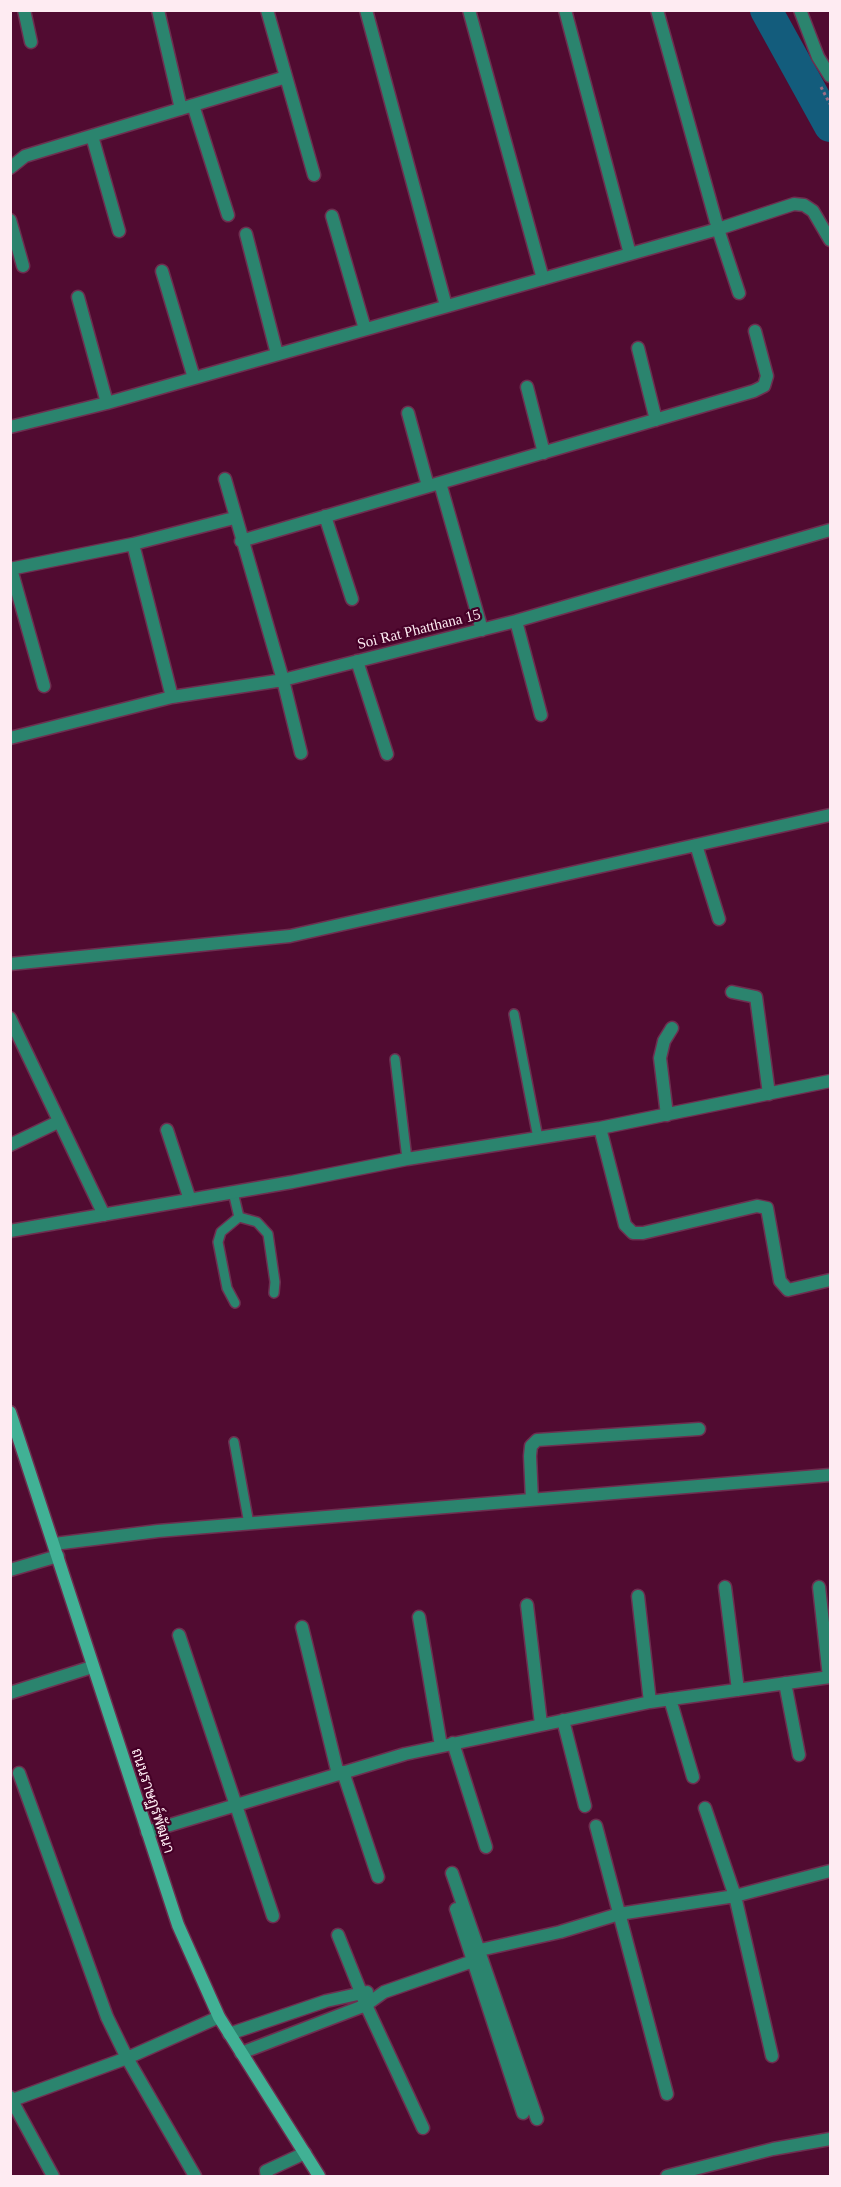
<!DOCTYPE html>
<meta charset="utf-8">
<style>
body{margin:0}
#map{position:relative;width:841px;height:2187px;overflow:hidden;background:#510b31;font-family:"Times New Roman",serif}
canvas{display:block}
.frame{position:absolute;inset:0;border:12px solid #feebf2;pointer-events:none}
</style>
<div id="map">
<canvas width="841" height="2187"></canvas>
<div class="frame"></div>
</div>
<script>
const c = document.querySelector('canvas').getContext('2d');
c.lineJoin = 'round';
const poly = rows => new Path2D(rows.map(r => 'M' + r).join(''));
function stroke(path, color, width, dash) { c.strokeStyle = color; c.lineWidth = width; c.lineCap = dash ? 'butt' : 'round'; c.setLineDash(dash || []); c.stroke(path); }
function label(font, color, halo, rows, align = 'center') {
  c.font = font + ' "Times New Roman",Sarabun,serif'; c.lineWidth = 4.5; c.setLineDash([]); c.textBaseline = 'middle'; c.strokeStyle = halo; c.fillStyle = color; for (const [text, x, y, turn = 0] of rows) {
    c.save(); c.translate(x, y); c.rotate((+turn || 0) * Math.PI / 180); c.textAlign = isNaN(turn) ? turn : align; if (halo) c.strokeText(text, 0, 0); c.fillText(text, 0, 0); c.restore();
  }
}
const river = poly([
 [766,10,830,126]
]);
const path = poly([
 [821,87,830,104]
]);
const lane = poly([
 [514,1014,538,1138],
 [395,1059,407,1159],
 [233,1192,239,1217,257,1222,268,1234,275,1282,274,1293],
 [235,1303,227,1288,218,1242,221,1232,239,1217],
 [234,1442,249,1524]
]);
const street = poly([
 [24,10,31,42],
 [158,10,181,109],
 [267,10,314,175],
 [366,10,446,306],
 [469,10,543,279],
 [565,10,630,254],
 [657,10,718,229,739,293],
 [800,10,818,57,830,76],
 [193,105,228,215],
 [92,136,119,231],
 [10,168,25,156,286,77],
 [332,216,365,329],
 [10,220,23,266],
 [246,234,277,354],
 [162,271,194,378],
 [78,297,107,403],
 [638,348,656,420],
 [527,387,544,453],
 [408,413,428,486],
 [10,427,107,403,718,229,794,204,804,205,813,211,830,240],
 [225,479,283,680,301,753],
 [440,483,482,630],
 [325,516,352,599],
 [241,541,754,391,764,386,767,376,755,331],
 [133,544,172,697],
 [10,569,133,544,234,518],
 [11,569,44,686],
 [516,621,541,715],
 [357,661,387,754],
 [10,738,172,697,283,680,516,621,830,530],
 [696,845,719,919],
 [10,964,290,936,830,815],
 [732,992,756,997,769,1094],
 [10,1018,104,1215],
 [667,1115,660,1058,664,1041,672,1028],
 [600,1128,625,1225,633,1233,643,1233,757,1206,767,1208,780,1281,788,1290,830,1280],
 [167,1130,190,1200],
 [10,1145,58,1122],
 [10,1231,292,1182,407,1159,600,1128,830,1081],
 [532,1500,530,1456,531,1446,537,1440,699,1429],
 [54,1544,158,1531,830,1475],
 [10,1570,58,1556],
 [725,1587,738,1690],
 [819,1587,829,1677],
 [638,1596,650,1702],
 [527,1605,541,1724],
 [419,1617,441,1746],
 [302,1627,338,1774],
 [179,1635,273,1916],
 [785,1683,799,1755],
 [10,1693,92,1667],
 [670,1699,693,1777],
 [563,1720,585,1806],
 [453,1743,486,1847],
 [343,1772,378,1877],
 [19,1773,107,2017,127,2058,195,2176],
 [705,1808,735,1896,772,2056],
 [596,1826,667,2094],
 [147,1832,405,1754,650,1702,830,1677],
 [452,1873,537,2119],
 [456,1909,523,2113],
 [338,1935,366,2005,423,2128],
 [229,2034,326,2001,367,1992],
 [241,2053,366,2005,384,1992,473,1961,480,1950,560,1932,619,1914,735,1896,830,1871],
 [10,2097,53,2176],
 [10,2101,127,2058,219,2017],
 [267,2176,266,2171,305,2153],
 [667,2176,773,2149,830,2139]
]);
const secondary = poly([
 [10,1412,178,1925,219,2017,319,2176]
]);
const streetNames = [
 ["Soi Rat Phatthana 15",419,630,-14],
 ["ถนนราษฏร์พัฒนา",152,1801,72]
];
stroke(river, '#135c7c', 32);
stroke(lane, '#6d2f50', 12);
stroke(street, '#6d2f50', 15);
stroke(secondary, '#6d2f50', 15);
stroke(path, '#9c6c85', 3, [3, 3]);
stroke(lane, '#2b846e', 9);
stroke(street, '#2b846e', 12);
stroke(secondary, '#41b195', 12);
label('15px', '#feebf2', '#450027', streetNames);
</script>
